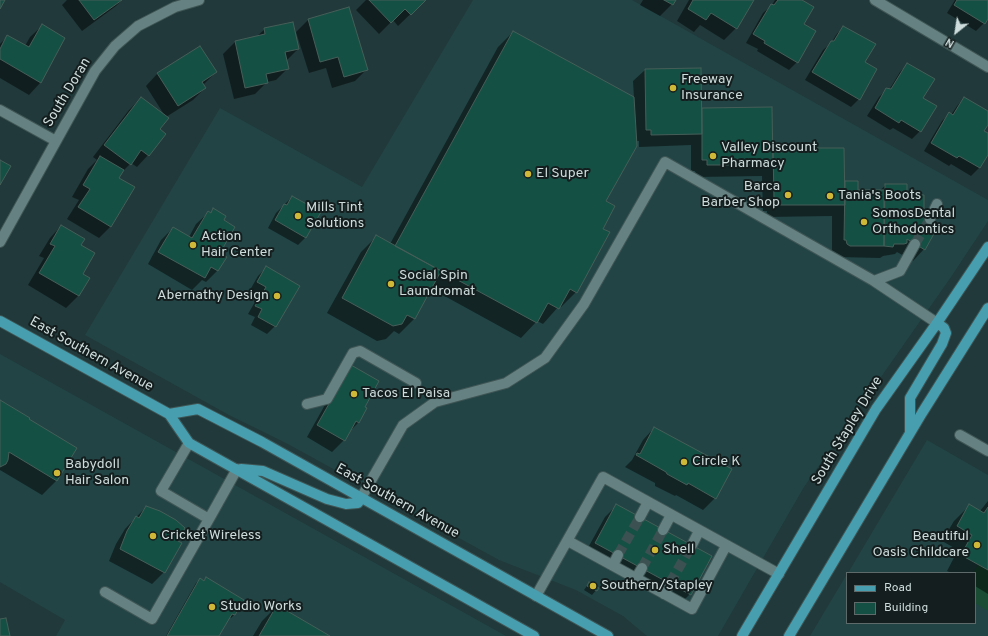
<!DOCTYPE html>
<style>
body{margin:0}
#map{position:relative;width:988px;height:636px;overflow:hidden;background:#21393a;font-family:Overpass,sans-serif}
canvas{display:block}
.legend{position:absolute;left:846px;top:572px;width:130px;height:52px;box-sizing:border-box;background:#141e1e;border:1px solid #5e6a6a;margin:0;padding:5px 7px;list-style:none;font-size:12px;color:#cedcdc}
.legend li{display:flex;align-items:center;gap:8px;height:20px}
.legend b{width:20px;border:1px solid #5e6a6a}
.north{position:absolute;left:936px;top:12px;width:40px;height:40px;-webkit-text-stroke:3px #141e1e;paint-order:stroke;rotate:210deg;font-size:11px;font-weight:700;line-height:16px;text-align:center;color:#cedcdc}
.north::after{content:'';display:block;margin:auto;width:14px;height:18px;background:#cedcdc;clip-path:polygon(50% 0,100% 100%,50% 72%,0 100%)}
</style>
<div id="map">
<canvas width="988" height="636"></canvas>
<ul class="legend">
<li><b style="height:5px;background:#469eaf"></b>Road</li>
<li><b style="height:11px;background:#155045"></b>Building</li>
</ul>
<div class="north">N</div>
</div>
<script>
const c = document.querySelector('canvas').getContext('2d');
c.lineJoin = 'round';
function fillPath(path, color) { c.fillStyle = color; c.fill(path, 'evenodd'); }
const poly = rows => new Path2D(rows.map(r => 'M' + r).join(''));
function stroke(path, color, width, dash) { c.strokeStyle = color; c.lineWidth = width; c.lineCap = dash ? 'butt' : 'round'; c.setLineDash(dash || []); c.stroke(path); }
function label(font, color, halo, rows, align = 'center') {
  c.font = font + ' Overpass,sans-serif'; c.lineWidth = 4; c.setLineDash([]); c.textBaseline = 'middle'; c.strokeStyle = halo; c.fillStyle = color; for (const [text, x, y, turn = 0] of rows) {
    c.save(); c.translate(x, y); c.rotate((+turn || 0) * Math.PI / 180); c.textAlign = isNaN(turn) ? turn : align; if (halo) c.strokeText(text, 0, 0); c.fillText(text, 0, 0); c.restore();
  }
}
const built = poly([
 [473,0,632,0,988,200,988,221,951,277,804,487,718,636,647,636,623,616,576,590,499,560,286,443,229,415,85,335,220,108,362,187],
 [0,354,506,636,56,636,65,620,0,582],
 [927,440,988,475,988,636,810,636,847,574,847,623,975,623,975,573,848,573]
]);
const green = poly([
 [978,565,988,570,988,611,975,603,975,573,973,573]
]);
const shadow = poly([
 [67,0,122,0,116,6,82,31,62,5],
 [366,0,425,0,398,26,393,20,379,34,356,10],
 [643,0,675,0,672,4,660,16,640,5],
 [689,0,753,0,736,28,724,40,700,25,694,32,677,21],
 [775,0,800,0,803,25,797,62,789,70,757,51,758,49,746,43,763,13,772,5],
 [955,0,988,0,988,17,984,23,976,31,947,13],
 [348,8,367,69,355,81,332,88,326,68,309,73,296,32,308,20],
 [42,26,64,38,40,83,29,95,0,78,0,44,8,36,25,46,30,37],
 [843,27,864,62,859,99,851,107,805,80,823,50,832,42,836,35],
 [265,29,298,49,286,61,288,68,276,80,267,82,255,94,234,99,223,54,235,42,256,37],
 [513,32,634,98,633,81,645,70,701,109,771,108,772,149,843,149,844,182,857,182,857,191,879,191,886,185,906,196,924,249,913,261,897,252,895,254,883,256,880,258,838,257,835,255,835,252,832,251,832,216,767,217,767,211,763,211,762,176,696,177,695,171,691,171,691,145,639,147,639,141,635,141,605,202,601,229,576,292,561,307,559,306,543,324,537,321,521,338,430,288,414,319,399,334,394,331,386,339,377,341,327,313,361,252,376,237,390,244,498,47],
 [200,47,216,72,203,85,205,88,193,100,166,117,159,130,165,134,148,155,137,167,131,163,121,173,118,178,111,226,99,238,67,219,79,200,72,197,88,169,97,160,93,157,129,110,141,98,165,116,146,86,157,74],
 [908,64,922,98,935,106,920,131,912,139,893,128,890,130,867,116,879,97,887,89,889,90,900,72],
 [964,98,988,112,988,123,983,131,988,134,988,153,979,168,971,176,951,164,949,166,924,151,942,121,949,114,951,115,957,106],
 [292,197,306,237,298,245,268,228,276,213],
 [213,210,219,253,218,270,206,282,202,280,192,290,148,264,161,240,173,228,189,237,196,224,208,213,210,213],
 [61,226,79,246,81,274,88,279,78,296,66,308,28,285,44,258,39,256,50,238],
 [266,268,275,326,267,334,251,325,255,317,248,314,259,295,250,290,258,276],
 [340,378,363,407,359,422,349,432,344,440,332,452,307,437],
 [0,401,57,480,42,495,0,470],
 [654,428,715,498,703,510,676,495,675,496,655,486,655,483,625,467,632,460,643,440],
 [988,501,988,594,975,586,975,573,951,573,947,571,958,550,942,541,954,521,969,506,980,511],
 [616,506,690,594,678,606,584,555,605,517],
 [146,507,164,572,152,584,109,561,116,544,125,529],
 [206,578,234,615,231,618,229,617,217,636,166,636,196,583,200,580,203,581],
 [589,583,598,588,592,595,584,590],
 [277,606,328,636,253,636,262,621]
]);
const building = poly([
 [0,0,5,0,0,9,0,0],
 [79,0,122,0,94,20,79,0],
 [369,0,426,0,411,15,405,9,391,23,369,0],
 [664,0,676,0,673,5,664,0],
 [693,0,754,0,737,29,711,13,706,20,688,9,693,0],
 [778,0,802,0,814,7,804,24,816,31,798,63,764,43,765,41,753,34,771,4,774,5,778,0],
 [957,0,988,0,988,19,985,24,954,5,957,0],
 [349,7,368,70,344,77,338,57,320,62,308,19,349,7],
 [293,22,299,49,285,52,289,69,266,74,268,83,245,88,235,41,265,34,264,28,293,22],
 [42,24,65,38,41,83,0,59,0,49,7,35,29,47,42,24],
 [843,26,876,44,865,62,877,69,860,100,812,72,831,41,834,41,843,26],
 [513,31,634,97,637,146,606,201,615,206,603,229,610,232,577,293,570,289,559,309,548,303,537,323,395,246,513,31],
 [200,46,217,72,202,82,206,88,178,106,157,73,200,46],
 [907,63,935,79,923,98,937,106,921,132,901,120,899,123,875,108,886,88,891,89,907,63],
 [701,68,702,134,651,135,651,130,646,130,645,69,701,68],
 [141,97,169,118,160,129,166,134,149,156,141,150,131,165,104,145,141,97],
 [964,97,988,111,988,125,984,131,988,133,988,155,980,168,959,156,957,158,931,143,949,112,953,115,964,97],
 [772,107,773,165,707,165,707,160,702,160,702,108,772,107],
 [773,148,844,148,845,205,778,205,778,200,774,200,773,148],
 [100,156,124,170,119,178,135,187,111,227,78,207,90,189,83,185,100,156],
 [0,160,11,166,0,185,0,160],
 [845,181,858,181,858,190,884,190,884,246,850,246,847,244,846,240,844,240,845,181],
 [885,184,907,184,907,195,924,195,924,210,936,230,925,250,907,239,907,243,904,244,894,244,893,247,884,246,885,184],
 [292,196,321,212,306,238,275,220,284,204,287,205,292,196],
 [213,208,226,216,224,220,235,227,220,253,227,257,218,271,211,267,205,278,158,252,173,227,192,238,208,211,211,213,213,208],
 [61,225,85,239,81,245,95,253,83,274,90,278,79,296,39,273,55,246,50,244,61,225],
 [376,235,441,271,415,319,407,315,402,324,393,326,342,298,376,235],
 [266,266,300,286,276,327,258,317,262,309,255,306,266,287,257,282,266,266],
 [351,365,379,381,365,407,367,408,359,423,356,421,345,441,317,425,351,365],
 [0,400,30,418,29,419,77,448,57,481,9,452,8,460,6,464,0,467,0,400],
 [654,427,732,469,716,499,688,483,687,485,667,474,666,472,636,455,637,453,640,454,654,427],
 [616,504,712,556,691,595,595,543,616,504],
 [969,504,984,513,988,507,988,570,961,555,972,535,957,526,969,504],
 [146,506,160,511,176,520,185,528,178,541,182,543,165,573,120,549,127,531,136,516,139,518,146,506],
 [206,577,244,600,235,615,232,614,219,636,167,636,200,578,204,581,206,577],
 [589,582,599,588,597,591,587,586,589,582],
 [277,605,330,636,259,636,277,605],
 [6,618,10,636,0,636,0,619,6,618]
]);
const minorTunnel = poly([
 [915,244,930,219],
 [618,555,640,517],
 [642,568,663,530],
 [670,583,692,545]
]);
const minor = poly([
 [875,0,988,67],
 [0,110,56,141],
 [930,219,937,204],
 [0,242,95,71,115,46,138,26,175,7,199,0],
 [874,281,900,271,915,244],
 [307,404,327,399,353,353,360,351,416,383],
 [960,435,988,451],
 [189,443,161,491,209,519,237,469],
 [361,498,403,425,435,402,506,383,545,358,584,304,665,162,874,281,937,323],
 [640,517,648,502],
 [663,530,671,515],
 [568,541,692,609,726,546],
 [692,545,699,531],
 [613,565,618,555],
 [636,578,642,568],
 [105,592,152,619,209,519],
 [664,594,670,583],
 [536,596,603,477,779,574]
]);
const major = poly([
 [0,321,169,414,189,443,534,636],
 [169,414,198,409,262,442,608,636],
 [910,433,910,398,942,344,946,333,944,328,937,323],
 [241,469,263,471,327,499,346,504,358,503,361,498],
 [742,636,876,409,937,323,988,247],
 [789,636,922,413,988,308]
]);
const markers = [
 [673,88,4,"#cfb837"],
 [713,156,4,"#cfb837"],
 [528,174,4,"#cfb837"],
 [788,195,4,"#cfb837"],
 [830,196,4,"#cfb837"],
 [298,216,4,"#cfb837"],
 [864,222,4,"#cfb837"],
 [193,245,4,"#cfb837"],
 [391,284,4,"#cfb837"],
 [277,296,4,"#cfb837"],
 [354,394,4,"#cfb837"],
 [684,462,4,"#cfb837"],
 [57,473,4,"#cfb837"],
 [153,536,4,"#cfb837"],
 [977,545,4,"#cfb837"],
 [655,550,4,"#cfb837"],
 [593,586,4,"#cfb837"],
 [212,607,4,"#cfb837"]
];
const poiNames = [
 ["Freeway",681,80],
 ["Insurance",681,96],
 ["Valley Discount",721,148],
 ["Pharmacy",721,164],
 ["El Super",536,174],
 ["Barca",780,187,"right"],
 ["Barber Shop",780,203,"right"],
 ["Tania's Boots",838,196],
 ["Mills Tint",306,208],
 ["Solutions",306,224],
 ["SomosDental",872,214],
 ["Orthodontics",872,230],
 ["Action",201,237],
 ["Hair Center",201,253],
 ["Social Spin",399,276],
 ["Laundromat",399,292],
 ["Abernathy Design",269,296,"right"],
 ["Tacos El Paisa",362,394],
 ["Circle K",692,462],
 ["Babydoll",65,465],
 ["Hair Salon",65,481],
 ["Cricket Wireless",161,536],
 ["Beautiful",969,537,"right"],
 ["Oasis Childcare",969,553,"right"],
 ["Shell",663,550],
 ["Southern/Stapley",601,586],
 ["Studio Works",220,607]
];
const streetNames = [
 ["South Doran",68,93,-59],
 ["East Southern Avenue",91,355,29],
 ["South Stapley Drive",848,431,-59],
 ["East Southern Avenue",397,502,29]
];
fillPath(built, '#224445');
fillPath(green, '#1a4d33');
fillPath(shadow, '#0007');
fillPath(building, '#155045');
stroke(building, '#465e58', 1);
stroke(minorTunnel, '#3b5152', 10, [10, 5]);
stroke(minor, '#3f5555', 12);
stroke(major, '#3f5555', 12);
stroke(minor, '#668181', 10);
stroke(major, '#469eaf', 10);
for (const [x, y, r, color] of markers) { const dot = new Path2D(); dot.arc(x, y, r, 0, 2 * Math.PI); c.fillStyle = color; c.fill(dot); stroke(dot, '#141e1e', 1.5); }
label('14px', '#cedcdc', '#141e1e', poiNames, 'left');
label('14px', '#cedcdc', '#141e1e', streetNames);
</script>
